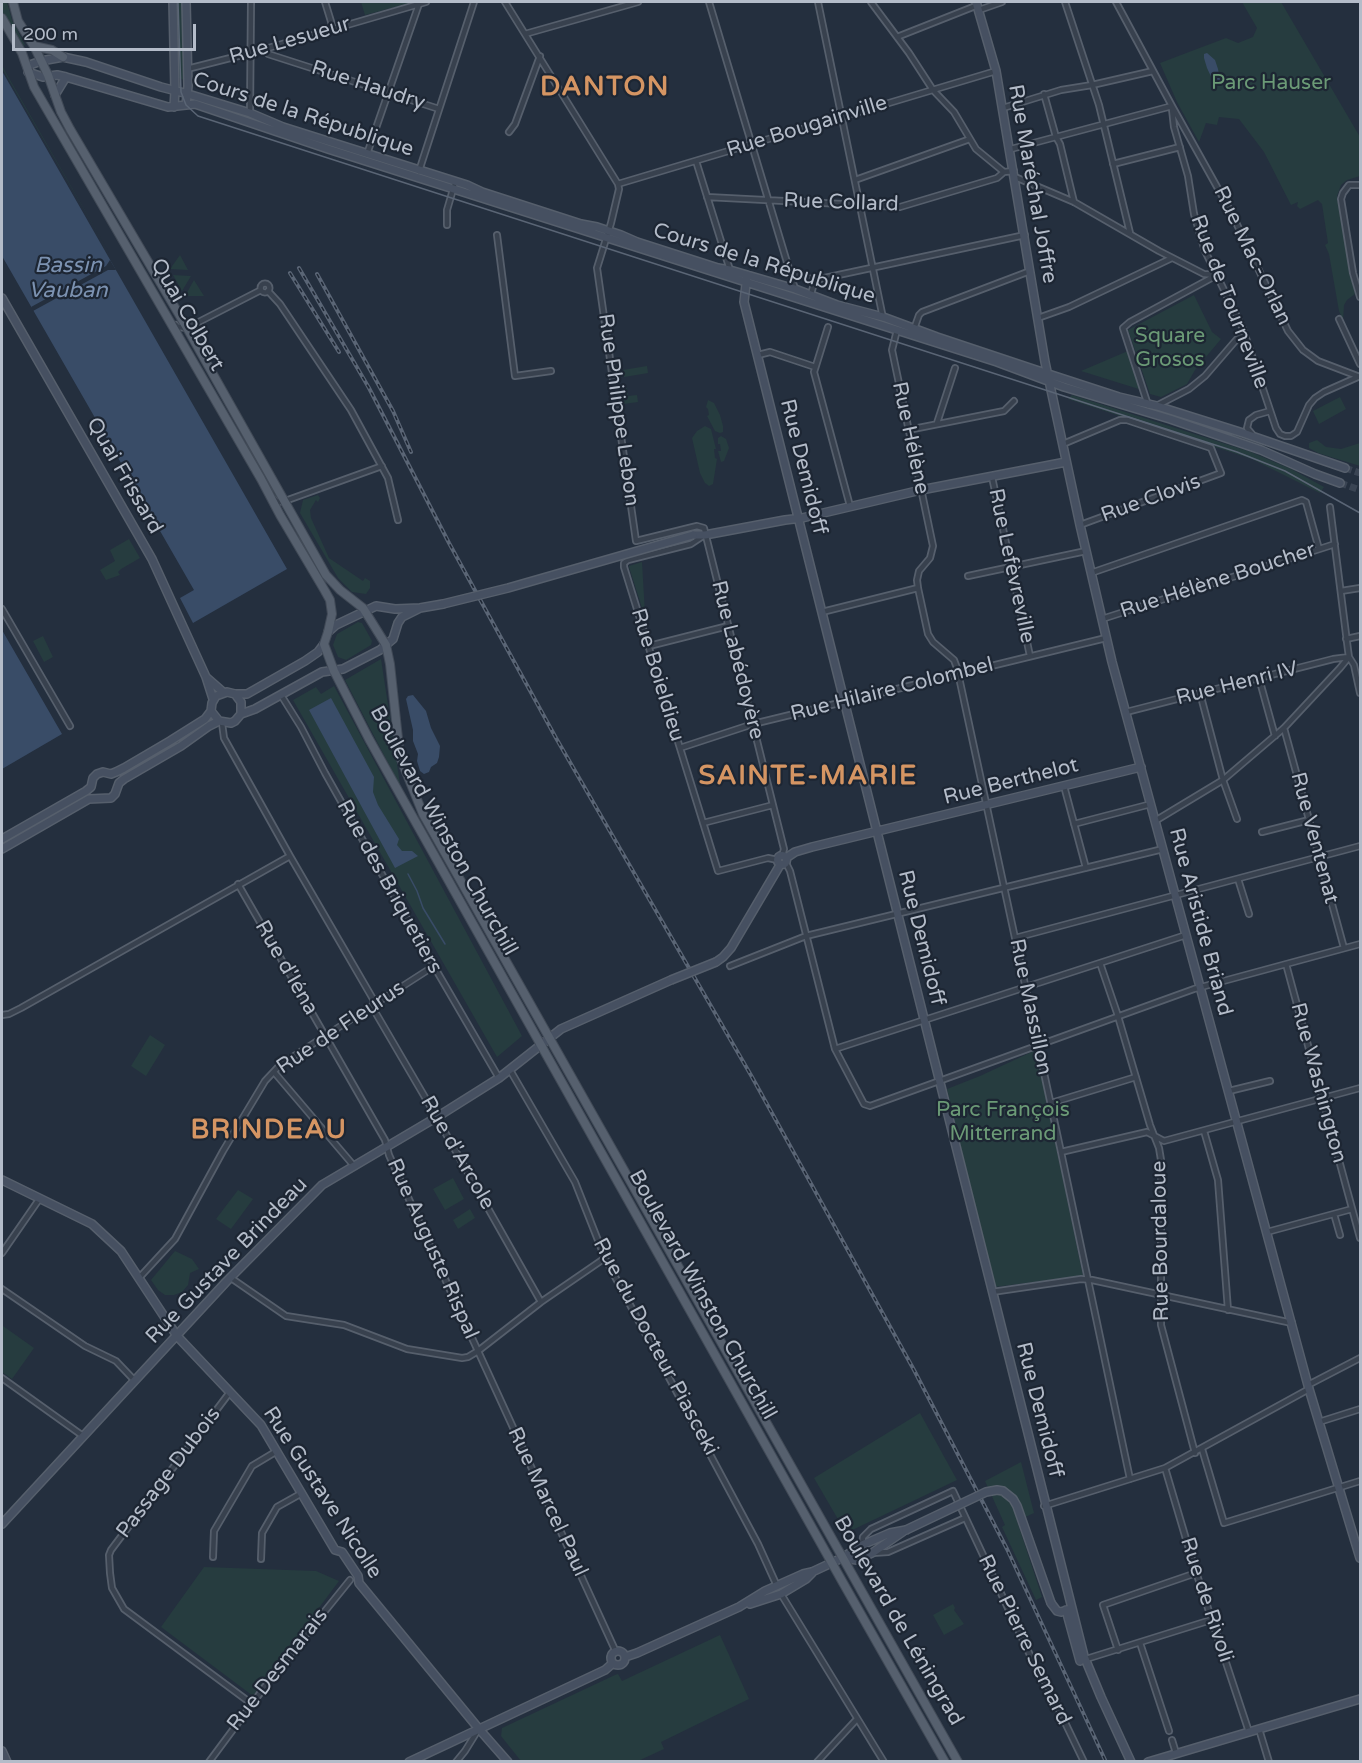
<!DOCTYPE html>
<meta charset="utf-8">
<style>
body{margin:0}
#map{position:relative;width:1362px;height:1763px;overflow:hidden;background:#242f3e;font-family:"Varela Round",sans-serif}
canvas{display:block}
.frame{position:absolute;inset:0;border:3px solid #b4bcc9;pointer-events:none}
.scale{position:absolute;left:12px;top:24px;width:184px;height:27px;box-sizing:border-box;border:3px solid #b4bcc9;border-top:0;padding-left:8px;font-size:18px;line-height:21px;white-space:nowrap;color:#b4bcc9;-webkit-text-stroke:4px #1d2633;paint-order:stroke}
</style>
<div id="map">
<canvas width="1362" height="1763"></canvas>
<div class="frame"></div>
<div class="scale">200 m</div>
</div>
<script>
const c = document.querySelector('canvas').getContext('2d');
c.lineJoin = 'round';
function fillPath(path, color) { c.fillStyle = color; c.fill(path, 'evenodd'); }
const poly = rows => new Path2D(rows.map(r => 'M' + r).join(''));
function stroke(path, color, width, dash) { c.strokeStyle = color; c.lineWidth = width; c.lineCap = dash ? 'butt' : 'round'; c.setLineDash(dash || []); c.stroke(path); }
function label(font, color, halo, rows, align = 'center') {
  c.font = font + ' "Varela Round",sans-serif'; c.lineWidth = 4.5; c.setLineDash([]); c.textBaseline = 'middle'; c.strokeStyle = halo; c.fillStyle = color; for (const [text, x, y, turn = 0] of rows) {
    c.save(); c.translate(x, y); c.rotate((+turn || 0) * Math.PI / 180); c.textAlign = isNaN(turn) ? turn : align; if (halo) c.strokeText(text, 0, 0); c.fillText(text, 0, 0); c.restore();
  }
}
const green = poly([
 [2,2,7,2,12,20,25,45,21,47,2,12],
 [175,2,184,2,186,81,177,77],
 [361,2,414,2,365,15],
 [1242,2,1281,2,1360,137,1360,176,1347,180,1341,185,1337,196,1351,275,1355,294,1347,300,1344,305,1343,320,1339,311,1329,254,1325,245,1328,243,1322,204,1318,200,1300,209,1297,206,1298,202,1291,205,1264,152,1239,119,1219,117,1217,125,1206,123,1199,142,1177,102,1160,63,1226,38,1238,43,1253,37,1257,28],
 [2,65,6,73,110,254,2,68],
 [180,255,188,270,170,269],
 [173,275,191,276,182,291],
 [194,280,204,296,185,296],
 [1194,295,1212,332,1221,339,1195,370,1187,384,1161,397,1150,394,1128,330],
 [1128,351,1142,390,1081,371],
 [647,366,648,373,624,377,623,370],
 [627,388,628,396,637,395,638,402,623,404,621,389],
 [1072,395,1251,452,1291,469,1324,487,1320,493,1252,459,1068,399],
 [1340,397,1346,409,1319,424,1313,411],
 [708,400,714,403,720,415,723,426,723,432,720,433,715,431,707,416,709,415,708,409,706,407],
 [705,426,711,429,716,449,714,449,715,458,717,459,713,484,709,486,705,483,700,473,692,438,697,431],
 [721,436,726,439,729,448,724,461,721,462,718,451,721,451,720,444,718,444,718,438],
 [1317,440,1326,447,1341,449,1360,443,1360,466,1318,453,1309,448,1309,443],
 [318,495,320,498,318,502,316,500,310,510,311,518,329,558,363,581,365,578,370,581,370,588,366,594,352,592,338,578,300,513,303,500],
 [129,539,140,558,121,569,118,572,120,575,106,580,100,570,115,561,110,550],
 [642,562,645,614,644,614,629,567,629,566],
 [358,622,362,623,372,641,371,645,346,660,338,657,333,645,337,634],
 [43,636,53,657,44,662,33,641],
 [381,659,400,784,399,784,345,680],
 [334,686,522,1036,497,1057,293,700,316,687,321,694],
 [150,1035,165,1045,146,1076,131,1066],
 [1036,1050,1083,1276,994,1287,947,1089,980,1076],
 [453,1178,464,1199,445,1210,433,1189],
 [238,1190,253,1199,231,1229,216,1219],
 [470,1209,475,1218,458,1229,453,1220],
 [175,1251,192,1259,199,1269,190,1273,188,1285,182,1292,174,1295,165,1295,158,1290,151,1280],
 [3,1326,34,1348,12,1379,2,1372,2,1327],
 [920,1413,957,1480,846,1533,814,1478],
 [1021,1462,1034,1513,1017,1521,1042,1597,1036,1600,1002,1527,1005,1525,985,1481],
 [204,1567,316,1571,339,1581,253,1696,161,1627],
 [953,1604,955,1608,954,1610,964,1624,944,1635,933,1615],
 [720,1635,749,1699,661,1742,664,1749,638,1761,521,1761,501,1736,502,1728,615,1675,618,1674,622,1681]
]);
const water = poly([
 [1207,53,1215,60,1218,69,1221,84,1218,85,1214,83,1207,68,1204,58,1204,54],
 [2,71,287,569,193,623,180,598,194,590,2,256],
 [2,630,62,734,2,769],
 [413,695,426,711,431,728,440,746,439,757,437,763,431,767,429,772,424,774,420,771,417,761,418,754,413,741,413,730,406,699,408,696],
 [331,698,374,777,373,792,378,805,399,839,397,845,402,851,412,851,418,856,395,868,309,710]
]);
const pier = poly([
 [110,260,116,270,108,270,33,311,31,307,106,266]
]);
const stream = poly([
 [408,874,417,891,423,908,445,944]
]);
const secondaryTunnel = poly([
 [1345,468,1360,473],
 [1340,483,1360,490]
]);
const street = poly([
 [325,2,333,28],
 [505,2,618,184],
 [709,2,795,289],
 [818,2,883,318],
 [871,2,909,53,933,90,954,112,976,149,1004,172,1014,171],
 [1065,2,1099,105,1130,233],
 [1116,2,1172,106,1231,212,1288,331,1303,350,1318,361,1360,377],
 [979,10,1002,2],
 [525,34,638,2],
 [897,37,978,5],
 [265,49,268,54,439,109],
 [187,69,258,51,426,2],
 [1044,94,1056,137,1060,144,1074,202],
 [1003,108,1061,90,1092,85,1153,71],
 [1172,109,1174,127,1188,176,1194,214,1205,251,1243,329,1276,428,1280,434,1285,436,1291,436,1297,432,1309,405,1315,398,1324,392,1360,376],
 [250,113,251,2],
 [509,132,515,124,540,56],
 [1011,149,1172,106],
 [367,154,419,4],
 [696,161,730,270],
 [1113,164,1180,147],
 [419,171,474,2],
 [1015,177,1074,202,1159,251,1204,274,1217,275],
 [855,180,970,139],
 [618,184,619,189,611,223,597,268,636,541,697,526,704,528,773,805,784,849,782,856],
 [618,184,996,71],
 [1360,185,1349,185,1343,193,1341,199,1353,273,1360,297],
 [707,197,900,207,997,178,1004,172],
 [447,225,447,210,454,186],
 [497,235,515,376,551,371],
 [791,273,815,280,1025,235],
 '260.5 288a4.5 4.5 0 1 1 9 0a4.5 4.5 0 1 1-9 0Z',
 [268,291,280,304,351,410,388,478,398,520],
 [811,294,815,280],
 [1038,318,1069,307,1172,258],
 [1339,319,1360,364],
 [176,325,178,327,187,328,261,290],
 [828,327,814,372,850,506],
 [914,329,919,315,922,312,1030,271],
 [897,330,892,350,933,546,930,558,919,571,917,580,918,588,928,634,933,642,954,660,957,668,1061,1152,1130,1479],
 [758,355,770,352,815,367],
 [1148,405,1123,328,1130,322,1217,275],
 [1158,405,1189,389,1205,376,1237,339,1241,337,1246,339],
 [937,423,955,368],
 [908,430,1004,411,1014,401],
 [1252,434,1247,428,1249,420,1256,415,1270,411],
 [1063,444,1120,420,1127,420,1211,448,1221,473,1080,525],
 [992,477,1030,656],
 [272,498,278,502,285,501,382,466],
 [1330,507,1348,650,1349,657,1354,665,1360,693],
 [703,536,691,544,628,560,624,563,624,567,718,871,768,858,778,860],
 [1091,573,1302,500,1306,502,1319,549],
 [968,576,1086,551],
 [1341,591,1360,588],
 [2,609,70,726],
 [822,612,918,588],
 [1102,619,1335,544],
 [1346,639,1360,636],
 [649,646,728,626],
 [1259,678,1275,736],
 [1200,693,1223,780,1237,819],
 [281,695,301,727,325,773,428,956,499,1078],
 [1126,712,1333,659,1349,657],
 [222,723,224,738,290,856,373,999,374,1010,433,1111,541,1302],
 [1284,728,1344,948],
 [680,748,753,724,1106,638],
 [1064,786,1086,868],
 [1155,821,1223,780,1284,728,1340,668,1349,657],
 [703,823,773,805],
 [1074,824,1151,804],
 [1262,832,1309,820],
 [786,863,790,871,835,1049,864,1104,870,1106,1194,989,1360,944],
 [1238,879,1249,914],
 [238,884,385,1140,389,1155,450,1290,616,1652],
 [1015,938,1360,846],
 [1100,963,1117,1013,1150,1125,1159,1148,1161,1160,1161,1325,1195,1453],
 [1286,964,1360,1238],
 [730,966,806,936,1163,849],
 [2,1015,9,1014,21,1008,290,856],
 [835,1049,1186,935],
 [510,1070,575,1182,605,1258,758,1544,777,1586],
 [274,1072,354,1166],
 [1229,1091,1270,1081],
 [1051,1103,1136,1077],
 [1204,1131,1218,1180,1228,1310],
 [1061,1152,1147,1132,1164,1141,1360,1088],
 [1334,1214,1340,1235],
 [1267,1232,1352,1209],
 [2,1253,40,1198],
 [139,1278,175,1239,223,1151,265,1081,280,1065,434,966],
 [231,1278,286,1316,344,1325,407,1349,462,1358,468,1357,478,1351,541,1302,605,1258],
 [2,1289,85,1346,116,1361,135,1381],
 [992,1292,1081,1279,1092,1280,1292,1323],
 [2,1378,83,1436],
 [1308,1385,1360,1358],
 [230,1392,111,1550,109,1555,110,1573,112,1588,124,1609,252,1704],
 [1319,1422,1360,1409],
 [1202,1449,1224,1523,1360,1481],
 [1165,1468,1194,1566,1249,1732],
 [1044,1506,1165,1468,1309,1389],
 [862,1545,863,1537,871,1529,953,1491,1037,1670,1047,1685,1084,1762],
 [873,1553,888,1552,965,1518],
 [213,1557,214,1531,252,1466,277,1451],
 [261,1559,262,1533,277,1507,302,1493],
 [781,1594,884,1762],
 [1140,1643,1169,1731],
 [1118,1650,1103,1605,1196,1573],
 [1083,1660,1211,1620],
 [1259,1729,1269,1762],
 [1172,1740,1176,1753],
 [209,1762,275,1673,350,1580],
 [456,1762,465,1751,478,1730],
 [817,1762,857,1719]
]);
const secondary = poly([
 [173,2,175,91,174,107],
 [976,2,996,71,1045,362,1080,525,1112,662,1309,1389,1360,1558],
 [27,66,41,61,63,57,86,62,161,87,188,94,250,113,283,127,467,185,482,192,581,224,597,227,621,235,637,242,718,268,730,270,795,289,837,305,883,317,937,337,1033,369,1119,397,1157,406,1243,433,1345,468],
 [28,72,43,77,57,75,66,77,168,107,195,104,328,149,997,362,1064,387,1170,419,1261,450,1315,474,1340,483],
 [55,95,66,77],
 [186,105,188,86,186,2],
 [747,275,744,302,1084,1656,1101,1697,1131,1762],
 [2,298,152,559,206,677,213,699],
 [693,535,705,535,785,520,802,518,921,490,1066,462],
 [328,632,336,625,376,606,395,609,420,608,443,604],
 [207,678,223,692],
 [235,694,241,702,241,714,235,721,231,723,219,721,211,711,212,703,216,696,227,692,235,694,247,694,305,661,318,652,324,644],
 [241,714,255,709,322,672,343,669,380,650,393,639,398,623,402,617,420,608],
 [2,839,86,791,91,787,93,778,97,774,103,772,111,774,116,772,124,768,170,741,205,719,211,711],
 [2,849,89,799,111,798,115,794,119,783,124,779,181,746,209,726,219,721],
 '777.5 860a4.5 4.5 0 1 1 9 0a4.5 4.5 0 1 1-9 0Z',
 [786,858,795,852,812,847,1141,767],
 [716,962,723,957,731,948,780,865],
 [2,1180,92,1224,121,1251,177,1336,261,1425,335,1550,342,1552,358,1576,359,1583,479,1729,508,1762],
 [2,1524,226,1282,322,1185,437,1117,499,1078,561,1029,671,980],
 [842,1558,857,1560,861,1558,872,1553,904,1531],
 [1051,1603,1057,1611,1061,1612,1070,1609],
 [750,1604,781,1594,806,1579,812,1573],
 [1066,1610,1080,1661],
 '611 1658a7 7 0 1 1 14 0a7 7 0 1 1-14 0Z',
 [625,1657,637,1653,739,1607,765,1591,803,1574,812,1572,842,1558,862,1545,890,1533,906,1530],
 [2,1751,7,1762],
 [409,1762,605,1670,613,1663],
 [1148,1762,1360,1699]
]);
const primary = poly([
 [13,2,18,21,34,46,48,75,61,112,70,129,187,328,326,575,340,590,363,608,386,645,390,664,400,757,423,814,958,1762],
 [2,18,22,53,34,87,261,479,280,515,325,591,330,600,332,614,328,632,324,644,334,671,369,739,842,1581,945,1762],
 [34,46,52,50,63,57]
]);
const tram = poly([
 [178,2,181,92,186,105,198,116,1237,452,1285,471,1360,513]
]);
const rail = poly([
 [299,268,369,388,449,543,556,738,752,1077,914,1370,1007,1549,1106,1762],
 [290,273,339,352],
 [317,274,393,411,411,452]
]);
const secondaryBridge = poly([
 [443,604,508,588,693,535],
 [671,980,716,962],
 [906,1530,986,1492,997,1490,1003,1491,1013,1499,1017,1506,1051,1603]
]);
const streetNames = [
 ["Rue Lesueur",290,41,-16],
 ["Rue Haudry",368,86,18],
 ["Cours de la République",303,115,18],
 ["Rue Bougainville",807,127,-17],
 ["Rue Maréchal Joffre",1032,184,80],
 ["Rue Collard",841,203,2],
 ["Rue Mac-Orlan",1252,256,64],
 ["Cours de la République",764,264,17],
 ["Rue de Tourneville",1229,302,69],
 ["Quai Colbert",187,315,60],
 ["Rue Philippe Lebon",618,410,82],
 ["Rue Hélène",910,438,78],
 ["Rue Demidoff",803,467,76],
 ["Quai Frissard",124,476,60],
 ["Rue Clovis",1151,499,-20],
 ["Rue Lefèvreville",1011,566,78],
 ["Rue Hélène Boucher",1218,581,-18],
 ["Rue Labédoyère",737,660,76],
 ["Rue Boieldieu",657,675,73],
 ["Rue Henri IV",1237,684,-14],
 ["Rue Hilaire Colombel",892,690,-14],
 ["Rue Berthelot",1011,782,-14],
 ["Boulevard Winston Churchill",443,831,61],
 ["Rue Ventenat",1314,838,75],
 ["Rue des Briquetiers",389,887,61],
 ["Rue Aristide Briand",1200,922,75],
 ["Rue Demidoff",921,938,76],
 ["Rue d'Iéna",286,968,60],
 ["Rue Massillon",1030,1007,78],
 ["Rue de Fleurus",341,1028,-34],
 ["Rue Washington",1318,1083,75],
 ["Rue d'Arcole",457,1153,60],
 ["Rue Bourdaloue",1161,1241,-91],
 ["Rue Auguste Rispal",432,1249,66],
 ["Rue Gustave Brindeau",227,1261,-46],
 ["Boulevard Winston Churchill",702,1295,61],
 ["Rue du Docteur Piasceki",655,1347,62],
 ["Rue Demidoff",1039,1410,76],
 ["Passage Dubois",169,1473,-53],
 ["Rue Gustave Nicolle",322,1493,57],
 ["Rue Marcel Paul",547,1502,65],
 ["Rue de Rivoli",1206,1600,72],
 ["Boulevard de Léningrad",898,1621,60],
 ["Rue Pierre Semard",1024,1640,64],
 ["Rue Desmarais",278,1670,-52]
];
const parkNames = [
 ["Parc Hauser",1271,83],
 ["Square",1170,336],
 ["Grosos",1170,360],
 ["Parc François",1003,1110],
 ["Mitterrand",1003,1134]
];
const waterNames = [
 ["Bassin",68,266],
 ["Vauban",68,291]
];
const districtNames = [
 ["DANTON",605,88],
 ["SAINTE-MARIE",808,777],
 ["BRINDEAU",269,1131]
];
fillPath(green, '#263c3f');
fillPath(water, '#394c67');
fillPath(pier, '#242f3e');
stroke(stream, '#394c67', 1.5);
stroke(secondaryTunnel, '#3a4453', 7, [7, 3.5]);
stroke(street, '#565f6c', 8);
stroke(secondary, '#565f6c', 10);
stroke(primary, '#414a57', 10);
stroke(street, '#38414e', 4.5);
stroke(secondary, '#465061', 7);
stroke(primary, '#56606e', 8);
stroke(tram, '#5a6575', 1.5);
stroke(rail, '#5a6575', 4);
stroke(rail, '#1d2633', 1.5, [4.5]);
stroke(secondaryBridge, '#565f6c', 10, []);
stroke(secondaryBridge, '#465061', 7);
label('21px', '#b4bcc9', '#1d2633', streetNames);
label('21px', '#6b9a76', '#1d2633', parkNames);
label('italic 22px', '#7c92b1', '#1d2633', waterNames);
c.letterSpacing = '1.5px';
label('bold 27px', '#d59563', '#1d2633', districtNames);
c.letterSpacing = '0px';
</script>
